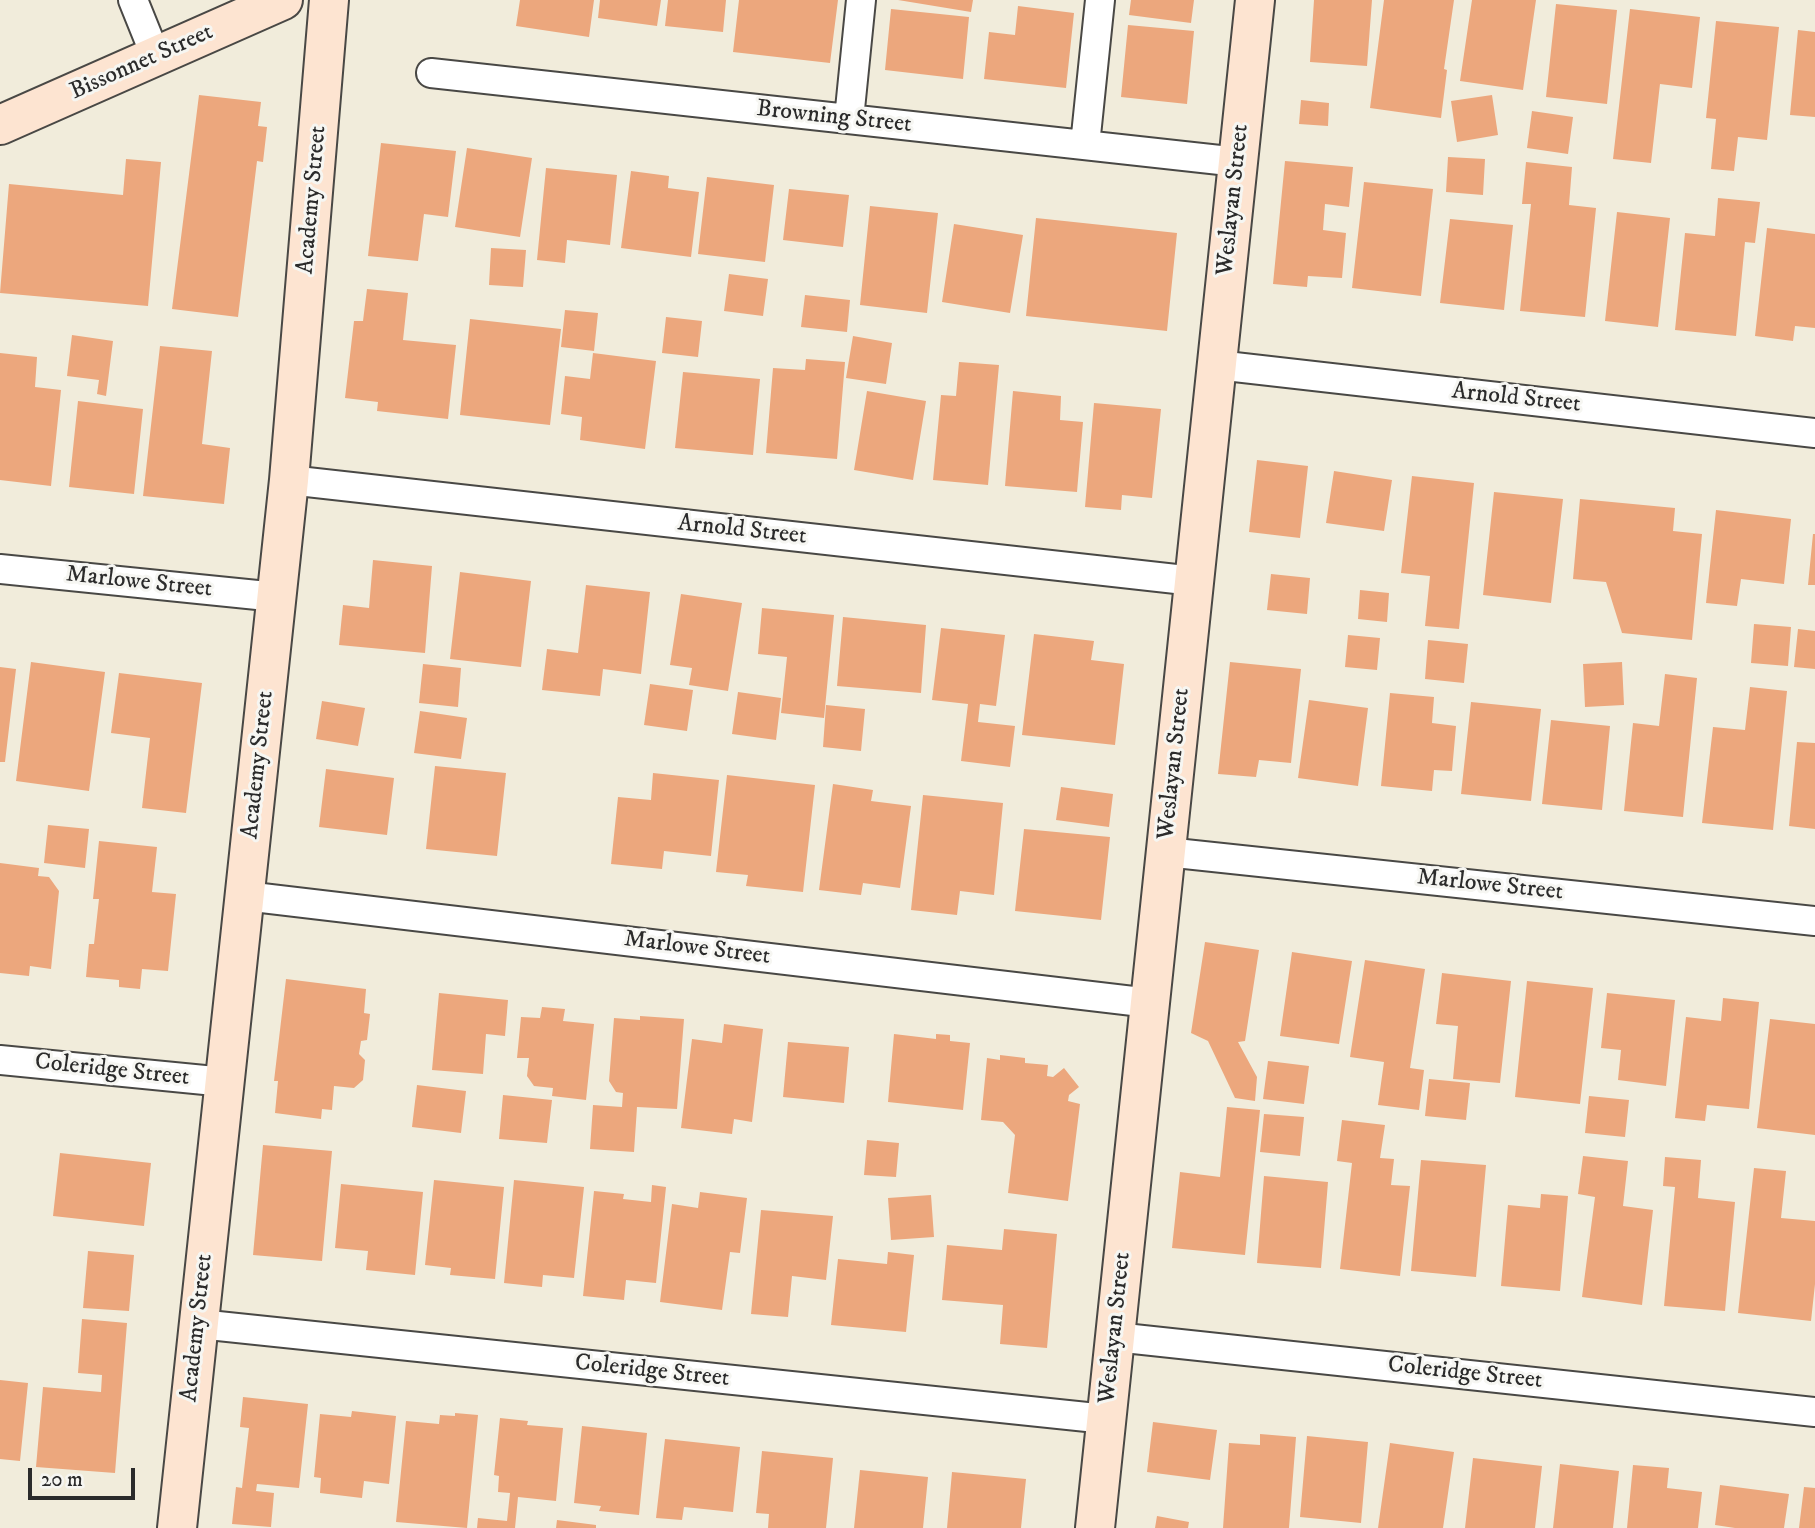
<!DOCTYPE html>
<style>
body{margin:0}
#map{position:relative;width:1815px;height:1528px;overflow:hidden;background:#f1ecdb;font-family:"IM FELL DW Pica",serif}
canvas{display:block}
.scale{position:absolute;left:28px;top:1468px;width:107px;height:32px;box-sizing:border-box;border:4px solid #2b2b2b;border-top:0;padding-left:9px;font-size:21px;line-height:24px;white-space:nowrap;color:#2b2b2b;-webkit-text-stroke:5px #f6f6f2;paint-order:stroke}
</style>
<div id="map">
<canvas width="1815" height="1528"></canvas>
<div class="scale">20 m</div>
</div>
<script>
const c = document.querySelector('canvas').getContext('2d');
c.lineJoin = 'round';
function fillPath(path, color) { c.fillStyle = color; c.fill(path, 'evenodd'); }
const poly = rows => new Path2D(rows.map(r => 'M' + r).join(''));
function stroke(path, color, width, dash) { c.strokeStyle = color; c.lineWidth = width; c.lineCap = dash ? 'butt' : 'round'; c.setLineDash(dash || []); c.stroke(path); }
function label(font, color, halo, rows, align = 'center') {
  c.font = font + ' "IM FELL DW Pica",serif'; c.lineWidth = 6; c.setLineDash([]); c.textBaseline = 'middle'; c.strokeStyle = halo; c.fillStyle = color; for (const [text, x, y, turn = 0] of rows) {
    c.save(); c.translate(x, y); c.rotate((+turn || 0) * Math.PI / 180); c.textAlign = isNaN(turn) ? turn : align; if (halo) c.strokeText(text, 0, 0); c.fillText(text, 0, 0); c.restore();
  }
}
const building = poly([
 [520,0,594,0,589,37,516,26],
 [600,0,661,0,657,26,598,18],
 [668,0,726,0,723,32,665,26],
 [739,0,838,0,830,63,733,52],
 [898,0,973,0,971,12],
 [1131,0,1194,0,1191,23,1129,15],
 [1314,0,1372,0,1367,66,1310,62],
 [1384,0,1454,0,1444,69,1447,70,1441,118,1370,108],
 [1472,0,1536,0,1523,90,1460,81],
 [1556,4,1617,10,1607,104,1546,97],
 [1018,6,1074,13,1066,88,984,79,989,32,1015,35],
 [891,9,969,17,963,79,885,70],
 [1630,9,1700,17,1692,88,1660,84,1651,163,1613,159],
 [1716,21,1779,27,1767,140,1738,137,1734,171,1711,169,1716,119,1706,118],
 [1128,25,1194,31,1187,104,1121,97],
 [1798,30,1815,32,1815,117,1790,115],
 [199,95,261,102,258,126,267,127,263,162,257,161,238,317,172,309],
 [1492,95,1498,135,1457,142,1451,101],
 [1301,100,1329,103,1328,126,1299,124],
 [1532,111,1573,117,1568,154,1527,148],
 [381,143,456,151,448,217,424,214,418,261,368,256],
 [467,148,532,158,520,237,455,227],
 [1448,157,1485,159,1483,195,1446,192],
 [126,159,161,162,148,306,0,293,9,184,123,195],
 [1285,161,1353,167,1349,207,1325,204,1323,230,1346,233,1342,278,1308,276,1307,287,1273,284],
 [1526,162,1572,167,1569,205,1596,208,1585,317,1520,311,1531,204,1522,204],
 [546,168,617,175,610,245,567,240,565,263,537,260],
 [631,171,669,176,668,188,699,192,691,257,621,248],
 [707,177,774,185,765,262,698,254],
 [1364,182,1433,189,1421,296,1352,288],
 [789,189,849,195,843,247,783,240],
 [1718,198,1760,202,1755,243,1745,242,1736,336,1675,330,1685,233,1715,236],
 [870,206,938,213,927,313,860,305],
 [1617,212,1670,218,1658,327,1605,321],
 [1036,218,1177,233,1167,331,1026,316],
 [1450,219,1513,225,1504,310,1440,303],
 [954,224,1023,235,1010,313,942,302],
 [1767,228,1815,234,1815,328,1795,326,1793,341,1755,336],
 [491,248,526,250,523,287,489,285],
 [729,274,768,279,763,316,724,311],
 [367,289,408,293,403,340,456,345,448,419,377,411,378,402,345,398,354,321,363,321],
 [805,295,850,300,847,332,801,327],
 [565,310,598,313,594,351,561,347],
 [666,317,702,321,698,357,662,353],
 [470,319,561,329,550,425,460,415],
 [72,335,113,341,106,396,97,394,99,380,67,376],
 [853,336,892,343,886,384,846,378],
 [160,346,212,351,202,444,230,448,224,504,143,496],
 [0,353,37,357,35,387,61,390,51,486,0,480],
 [593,353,656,361,645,449,580,440,582,417,561,414,565,376,590,379],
 [806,359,845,362,837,459,766,453,773,368,805,370],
 [959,362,999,365,988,485,933,480,941,395,956,396],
 [683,372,760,379,753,455,675,448],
 [867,391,926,401,913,480,854,470],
 [1013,391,1061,396,1060,420,1083,422,1077,492,1005,486],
 [78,401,143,409,134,494,69,487],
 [1094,403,1161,409,1152,498,1122,495,1121,510,1085,507],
 [1257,460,1308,466,1300,538,1249,532],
 [1334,471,1392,480,1384,531,1326,523],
 [1412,476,1474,483,1459,629,1425,626,1430,576,1401,573],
 [1494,492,1563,499,1551,603,1483,595],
 [1580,499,1675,508,1673,531,1702,534,1692,640,1622,633,1606,582,1573,579],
 [1716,510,1791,519,1784,584,1741,579,1737,606,1706,603],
 [1813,534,1815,534,1815,585,1808,585],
 [373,560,432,566,425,653,339,645,343,605,369,608],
 [460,572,531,581,521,667,450,659],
 [1271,574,1310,578,1307,614,1267,610],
 [586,585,650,592,641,674,603,669,600,696,542,690,547,649,578,653],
 [1360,590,1389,593,1387,622,1358,619],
 [681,594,742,603,728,691,689,685,692,668,670,665],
 [762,608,834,615,824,718,781,713,787,657,758,654],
 [843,617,926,625,921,693,837,686],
 [1754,624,1791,627,1788,666,1751,663],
 [941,628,1005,635,996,706,980,704,978,722,1015,726,1010,767,961,761,968,704,932,700],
 [1798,629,1815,631,1815,669,1794,667],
 [1034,634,1094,641,1091,660,1124,664,1115,745,1022,735],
 [1348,635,1380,638,1377,670,1345,667],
 [1428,640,1468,644,1464,683,1425,679],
 [31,662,105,672,89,791,16,781],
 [1230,662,1301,669,1291,763,1259,760,1256,777,1218,774],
 [1622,662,1624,705,1585,707,1583,664],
 [423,664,461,668,458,707,419,703],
 [0,667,16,669,5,762,0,762],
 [119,673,202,683,186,813,142,808,150,738,111,733],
 [1665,674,1697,678,1683,817,1624,811,1633,723,1659,726],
 [650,684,693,690,687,731,644,725],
 [1750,687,1787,691,1773,830,1702,823,1713,727,1745,730],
 [738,692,781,698,776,740,732,734],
 [1390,693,1434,697,1432,723,1456,726,1452,771,1434,770,1432,791,1381,786],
 [1309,700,1368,708,1358,786,1298,778],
 [322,701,365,708,358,746,316,739],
 [1471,702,1541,709,1531,801,1461,794],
 [826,705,865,709,861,751,823,747],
 [420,711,467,718,461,759,414,753],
 [1551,720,1610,726,1602,810,1542,804],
 [1797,742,1815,743,1815,829,1789,826],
 [435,766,506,773,497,856,426,849],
 [326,769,394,778,387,835,319,827],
 [653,773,719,780,711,856,664,851,662,869,611,864,618,797,651,800],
 [727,775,815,785,803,892,746,886,748,875,716,872],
 [833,784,873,790,871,801,911,806,900,888,863,883,861,895,819,890],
 [1061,787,1113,794,1109,827,1056,820],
 [923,795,1003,803,994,895,960,891,957,915,911,910],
 [48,825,89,829,85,868,44,863],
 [1024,829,1110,837,1101,920,1015,911],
 [99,841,157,847,152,892,176,894,168,971,142,969,140,989,119,987,119,980,86,977,89,944,94,944,99,899,93,899],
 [0,863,39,868,38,876,49,877,59,891,51,969,30,966,29,976,0,973],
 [1205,942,1259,950,1245,1041,1238,1042,1257,1077,1255,1101,1235,1098,1208,1041,1191,1033],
 [1292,952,1352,961,1339,1044,1280,1036],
 [1365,960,1425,969,1410,1068,1424,1070,1419,1110,1378,1105,1384,1062,1350,1057],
 [1442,973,1511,981,1500,1083,1453,1079,1458,1026,1436,1024],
 [286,979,366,989,364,1013,370,1014,367,1040,361,1041,359,1054,365,1060,363,1080,354,1088,334,1086,332,1110,322,1109,321,1119,275,1113,278,1081,274,1081],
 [1527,981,1593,988,1580,1104,1515,1097],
 [439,993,508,1000,505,1036,486,1034,483,1074,432,1070],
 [1607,993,1675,1000,1666,1086,1618,1080,1621,1050,1601,1048],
 [1723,998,1759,1002,1749,1109,1707,1105,1705,1121,1675,1118,1686,1017,1721,1021],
 [542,1007,565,1009,563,1021,594,1024,586,1100,552,1096,553,1088,534,1086,527,1076,529,1058,517,1058,521,1017,540,1018],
 [640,1016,684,1019,677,1109,637,1107,634,1152,590,1149,593,1105,622,1107,623,1093,616,1092,609,1081,614,1018,640,1020],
 [1770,1019,1815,1024,1815,1135,1757,1128],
 [724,1024,763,1029,752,1122,734,1119,732,1134,681,1128,692,1039,722,1043],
 [894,1034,936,1039,936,1034,950,1035,950,1041,970,1043,963,1110,888,1102],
 [788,1042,849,1047,844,1103,783,1097],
 [1000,1055,1025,1058,1025,1063,1048,1065,1047,1076,1053,1077,1064,1068,1079,1087,1069,1095,1068,1101,1080,1104,1068,1201,1008,1193,1015,1135,1003,1122,981,1120,987,1058,1000,1060],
 [1268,1061,1309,1066,1304,1104,1263,1099],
 [1429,1079,1470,1083,1466,1120,1425,1116],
 [417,1085,466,1091,461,1133,412,1127],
 [503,1095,552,1100,547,1143,499,1139],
 [1589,1096,1629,1100,1625,1137,1585,1133],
 [1227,1107,1260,1110,1245,1255,1172,1248,1180,1172,1220,1177],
 [1264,1114,1304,1117,1300,1156,1260,1152],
 [1342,1120,1385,1125,1380,1158,1394,1159,1391,1185,1410,1186,1400,1276,1340,1269,1352,1163,1337,1161],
 [867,1140,899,1143,896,1177,864,1175],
 [263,1145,332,1151,322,1261,253,1255],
 [60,1153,151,1163,144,1226,53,1216],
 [1583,1156,1628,1161,1623,1206,1653,1210,1642,1305,1582,1297,1595,1197,1578,1194],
 [1665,1157,1701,1160,1698,1198,1735,1202,1725,1311,1664,1306,1675,1187,1663,1186],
 [1421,1160,1486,1165,1476,1277,1411,1271],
 [1754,1168,1786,1171,1781,1218,1815,1221,1815,1284,1811,1321,1738,1313],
 [1264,1176,1328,1182,1321,1268,1257,1263],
 [434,1180,504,1187,495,1279,450,1275,451,1268,425,1265],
 [514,1180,584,1187,574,1278,543,1275,542,1287,504,1283],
 [341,1184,423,1192,415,1275,366,1270,368,1251,335,1248],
 [652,1185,666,1187,656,1283,626,1280,624,1300,583,1296,594,1191,624,1194,623,1199,651,1202],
 [700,1192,747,1198,740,1253,730,1252,722,1310,660,1302,672,1204,698,1208],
 [1541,1194,1568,1196,1560,1291,1501,1286,1508,1205,1540,1208],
 [931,1195,934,1237,891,1240,888,1198],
 [761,1210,833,1216,826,1280,792,1276,788,1317,751,1314],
 [1004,1229,1057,1234,1047,1348,1000,1344,1003,1305,942,1300,947,1245,1002,1250],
 [88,1251,134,1255,129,1311,83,1308],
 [888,1252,914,1255,906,1332,831,1325,838,1259,887,1264],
 [82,1319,127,1323,115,1473,36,1467,43,1387,101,1392,102,1375,78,1373],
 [0,1380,28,1383,20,1461,0,1459],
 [243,1397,308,1404,299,1488,257,1484,256,1491,274,1493,271,1527,232,1524,236,1487,242,1488,249,1428,240,1427],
 [352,1411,396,1416,389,1484,364,1481,362,1498,320,1493,321,1478,314,1477,320,1414,351,1417],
 [455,1413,478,1415,467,1528,396,1522,406,1421,439,1424,440,1415,455,1416],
 [500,1418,528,1421,527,1425,563,1428,556,1501,518,1497,515,1528,477,1528,478,1518,507,1521,510,1493,498,1492,499,1476,494,1475],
 [1153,1422,1217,1430,1210,1480,1147,1472],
 [582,1426,647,1433,639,1515,599,1511,601,1506,574,1503],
 [1260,1434,1296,1437,1289,1528,1223,1528,1229,1443,1260,1445],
 [1307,1436,1368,1442,1361,1523,1300,1517],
 [665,1439,740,1447,733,1512,684,1507,682,1520,656,1518],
 [1390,1443,1454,1452,1443,1528,1378,1528],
 [762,1451,833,1458,826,1528,768,1528,769,1514,756,1513],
 [1473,1458,1542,1466,1535,1528,1465,1528],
 [1560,1464,1619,1471,1613,1528,1553,1528],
 [1633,1465,1669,1468,1667,1488,1702,1492,1698,1528,1627,1528],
 [860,1470,928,1477,923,1528,854,1528],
 [952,1472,1026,1479,1021,1528,947,1528],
 [1720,1485,1789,1494,1784,1528,1735,1528,1715,1525],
 [1804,1487,1815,1488,1815,1528,1799,1528],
 [1157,1516,1189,1522,1188,1528,1155,1528],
 [557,1520,596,1525,596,1528,556,1528]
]);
const street = poly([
 [133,0,156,57],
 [431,73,1238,162],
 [849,119,861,0],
 [1085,145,1100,0],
 [1217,365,1815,433],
 [289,480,1194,581],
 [0,569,277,597],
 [1166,852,1815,921],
 [245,896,1150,1003],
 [0,1060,225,1082],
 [199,1324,1106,1419],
 [1115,1337,1815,1412]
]);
const secondary = poly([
 [0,125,283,0],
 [177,1528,289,480,329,0],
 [1095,1528,1255,0]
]);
const streetNames = [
 ["Bissonnet Street",142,63,-24],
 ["Browning Street",834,118,6],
 ["Academy Street",313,200,-85],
 ["Weslayan Street",1234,200,-84],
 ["Arnold Street",1516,399,6],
 ["Arnold Street",742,531,6],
 ["Marlowe Street",139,583,6],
 ["Weslayan Street",1175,764,-84],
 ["Academy Street",259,765,-84],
 ["Marlowe Street",1490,886,6],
 ["Marlowe Street",697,949,7],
 ["Coleridge Street",112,1071,6],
 ["Academy Street",198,1328,-84],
 ["Weslayan Street",1116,1328,-84],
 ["Coleridge Street",652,1372,6],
 ["Coleridge Street",1465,1374,6]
];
fillPath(building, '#eca77d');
stroke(street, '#494845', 32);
stroke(secondary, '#494845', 42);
stroke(street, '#fff', 28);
stroke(secondary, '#fde4d1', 38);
label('24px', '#2b2b2b', '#f6f6f2', streetNames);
</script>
